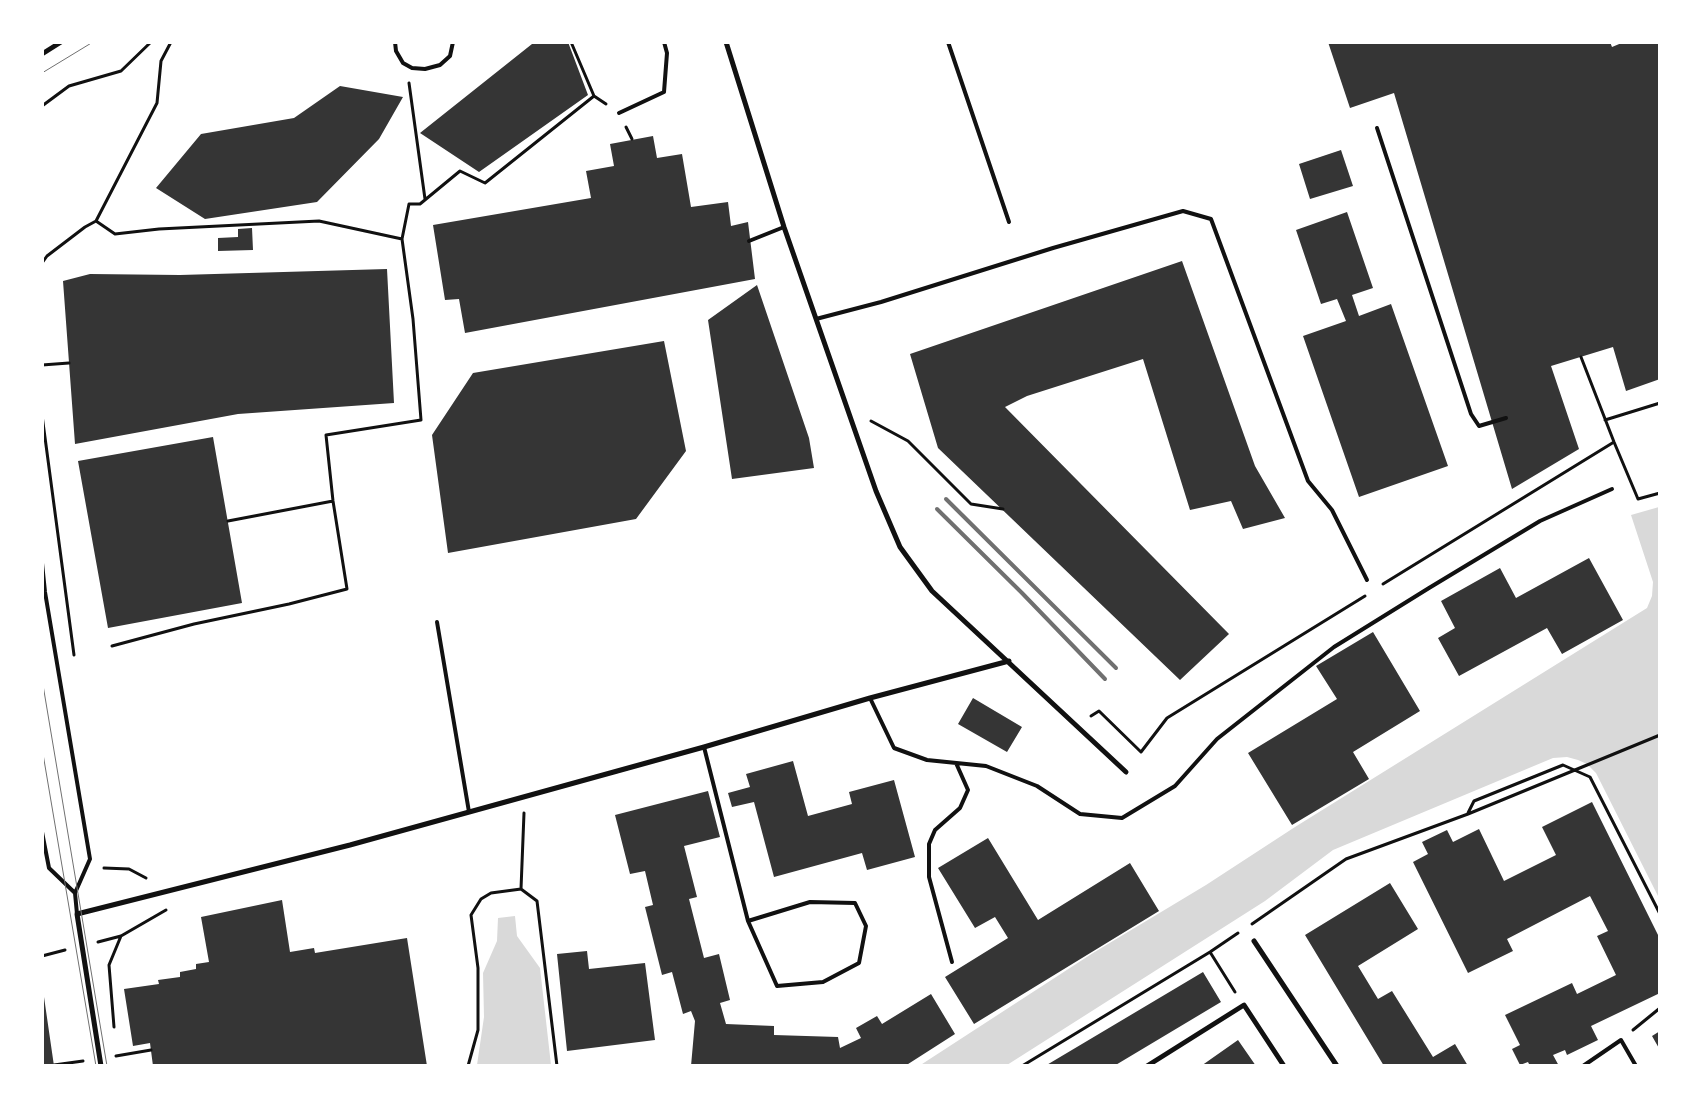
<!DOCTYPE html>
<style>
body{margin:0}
#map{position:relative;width:1702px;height:1108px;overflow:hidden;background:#fff;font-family:"Varela Round",sans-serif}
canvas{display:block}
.frame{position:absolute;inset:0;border:44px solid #fff;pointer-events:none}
</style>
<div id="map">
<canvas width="1702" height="1108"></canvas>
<div class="frame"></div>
</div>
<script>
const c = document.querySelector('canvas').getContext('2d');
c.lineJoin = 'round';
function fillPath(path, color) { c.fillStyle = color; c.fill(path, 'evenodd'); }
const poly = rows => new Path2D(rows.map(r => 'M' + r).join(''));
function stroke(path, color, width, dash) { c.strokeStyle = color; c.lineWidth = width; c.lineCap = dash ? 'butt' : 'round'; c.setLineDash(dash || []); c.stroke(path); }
const water = poly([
 [1659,507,1659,898,1596,773,1587,764,1578,760,1567,757,1553,758,1333,850,1265,901,1007,1065,919,1066,1093,953,1206,885,1295,827,1647,608,1652,596,1653,582,1631,515],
 [515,916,517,936,540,968,551,1065,477,1065,484,1017,483,973,497,941,498,918]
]);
const building = poly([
 [531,42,568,42,588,95,479,172,420,133,532,44],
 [1328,42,1610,42,1612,47,1624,42,1660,42,1660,379,1626,391,1613,347,1551,366,1579,449,1512,489,1394,93,1350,108],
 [340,86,403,97,379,139,317,202,205,219,156,188,201,134,294,118],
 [653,136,657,158,682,154,691,207,728,202,731,226,748,222,755,279,465,333,459,299,445,300,433,225,591,198,586,171,614,166,610,144],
 [1341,150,1353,186,1310,199,1299,164],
 [1347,212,1373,288,1352,295,1359,316,1391,304,1448,466,1359,497,1303,336,1346,321,1337,299,1321,304,1296,230],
 [252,228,253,250,218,251,218,238,238,237,238,229],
 [1182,261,1255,466,1285,518,1243,529,1231,501,1190,510,1143,359,1027,396,1005,407,1229,634,1180,680,938,448,910,354],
 [387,269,394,403,238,414,75,444,63,281,90,274,180,275],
 [757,285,809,438,814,468,732,479,708,320],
 [664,341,686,451,636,519,448,553,432,435,473,373],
 [213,437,242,603,108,628,78,461],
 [1589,558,1623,620,1562,654,1547,628,1459,676,1438,638,1455,628,1441,601,1500,568,1516,598],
 [1373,632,1420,711,1353,752,1369,779,1292,825,1248,753,1337,699,1316,666],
 [973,698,1022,727,1007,752,958,724],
 [793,761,808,816,852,804,849,792,894,780,915,857,867,870,862,853,774,877,754,802,732,807,728,793,750,787,746,774],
 [708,791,720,837,684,846,697,897,689,899,704,958,719,954,730,1000,720,1003,726,1024,774,1026,774,1035,838,1037,840,1048,861,1038,856,1028,877,1016,882,1024,931,994,955,1034,905,1066,691,1066,695,1021,691,1011,683,1014,672,972,662,975,645,907,653,905,645,871,630,874,615,815],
 [1592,802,1660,939,1660,993,1591,1026,1598,1040,1567,1055,1565,1050,1553,1055,1559,1066,1530,1066,1528,1062,1520,1065,1512,1049,1520,1045,1505,1015,1572,983,1577,994,1616,975,1597,936,1608,931,1590,896,1507,939,1513,951,1468,973,1413,862,1428,854,1422,842,1447,830,1453,842,1479,829,1504,881,1556,855,1542,827],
 [988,838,1038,920,1130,863,1159,911,974,1024,945,977,1008,938,995,917,975,928,938,868],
 [1390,883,1418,929,1358,966,1378,999,1392,991,1433,1057,1455,1044,1468,1066,1384,1066,1305,935],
 [282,900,290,952,314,948,315,953,407,938,427,1066,153,1066,150,1043,133,1046,124,989,159,984,158,980,180,977,180,972,196,969,196,964,209,962,201,917],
 [587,951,589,969,645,963,655,1040,567,1051,557,954],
 [1203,972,1221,1002,1114,1066,1045,1066],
 [42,997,44,997,54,1066,42,1066],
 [1660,1031,1660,1050,1652,1036],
 [1238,1040,1256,1066,1201,1066]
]);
const path = poly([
 [409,83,425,199],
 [594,96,606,104],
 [42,106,69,86,121,71,151,42],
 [626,127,632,139],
 [96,221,115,234,159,229,319,221,402,239,409,204,420,204,460,171,485,183,594,96,571,42],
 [42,263,47,256,85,227,96,221,157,103,161,61,171,42],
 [1581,357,1614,442,1638,499,1660,493],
 [42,365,69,363],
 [42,415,74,655],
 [1605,420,1660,403],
 [871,421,908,441,971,504,1003,509],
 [228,521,333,501],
 [1383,584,1614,442],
 [112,646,194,624,289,604,347,589,333,501,326,435,421,420,413,319,402,239],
 [1091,716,1099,711,1141,752,1167,718,1365,596],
 [1468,813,1474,801,1563,765,1590,777,1660,914],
 [104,868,129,869,146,878],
 [521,889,524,813],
 [1252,924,1346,859,1468,814,1660,735],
 [98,942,121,936,166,910],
 [1210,952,1235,992],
 [42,956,65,950],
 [114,1027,109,965,121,936],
 [1633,1030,1660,1008],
 [116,1056,151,1050],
 [54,1065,83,1061],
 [468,1066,478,1030,478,968,471,915,481,899,491,893,521,889,537,901,557,1066],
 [1022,1066,1210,952,1238,933]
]);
const service = poly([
 [395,42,396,51,403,63,412,68,425,69,440,65,450,56,453,42],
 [948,42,1009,222],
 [619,113,664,92,667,53,664,42],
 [1377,128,1471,414,1479,426,1506,418],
 [749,241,784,227],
 [816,319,881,302,1053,248,1183,211,1211,219,1308,481,1332,510,1367,580],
 [42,563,45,592,90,859,75,893,77,914],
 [437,622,469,812],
 [870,698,894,748,927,760,986,766,1037,786,1080,814,1122,818,1175,786,1217,739,1334,647,1429,588,1540,521,1612,489],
 [704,747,748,921,777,986,823,982,859,963,866,926,855,903,810,902,748,921],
 [42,832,49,868,75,893],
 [952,962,929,877,929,844,935,830,960,808,968,790,956,763],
 [1583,1066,1621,1040,1636,1066]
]);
const minor = poly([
 [726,42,784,227,876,491,900,547,932,591,1126,772],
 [42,54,61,42],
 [1254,941,1337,1066],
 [101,1066,77,914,350,845,704,747,870,698,1009,661],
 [1147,1066,1244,1005,1284,1066]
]);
const tram = poly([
 [42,73,93,42],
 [42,679,107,1066],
 [42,748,96,1066]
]);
const rail = poly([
 [946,499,1116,668],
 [937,509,1022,593,1105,679]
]);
fillPath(water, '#d9d9d9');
fillPath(building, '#353535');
stroke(path, '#111', 3);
stroke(service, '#111', 4);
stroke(minor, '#111', 5);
stroke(tram, '#707070', 1);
stroke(rail, '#707070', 4);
</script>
